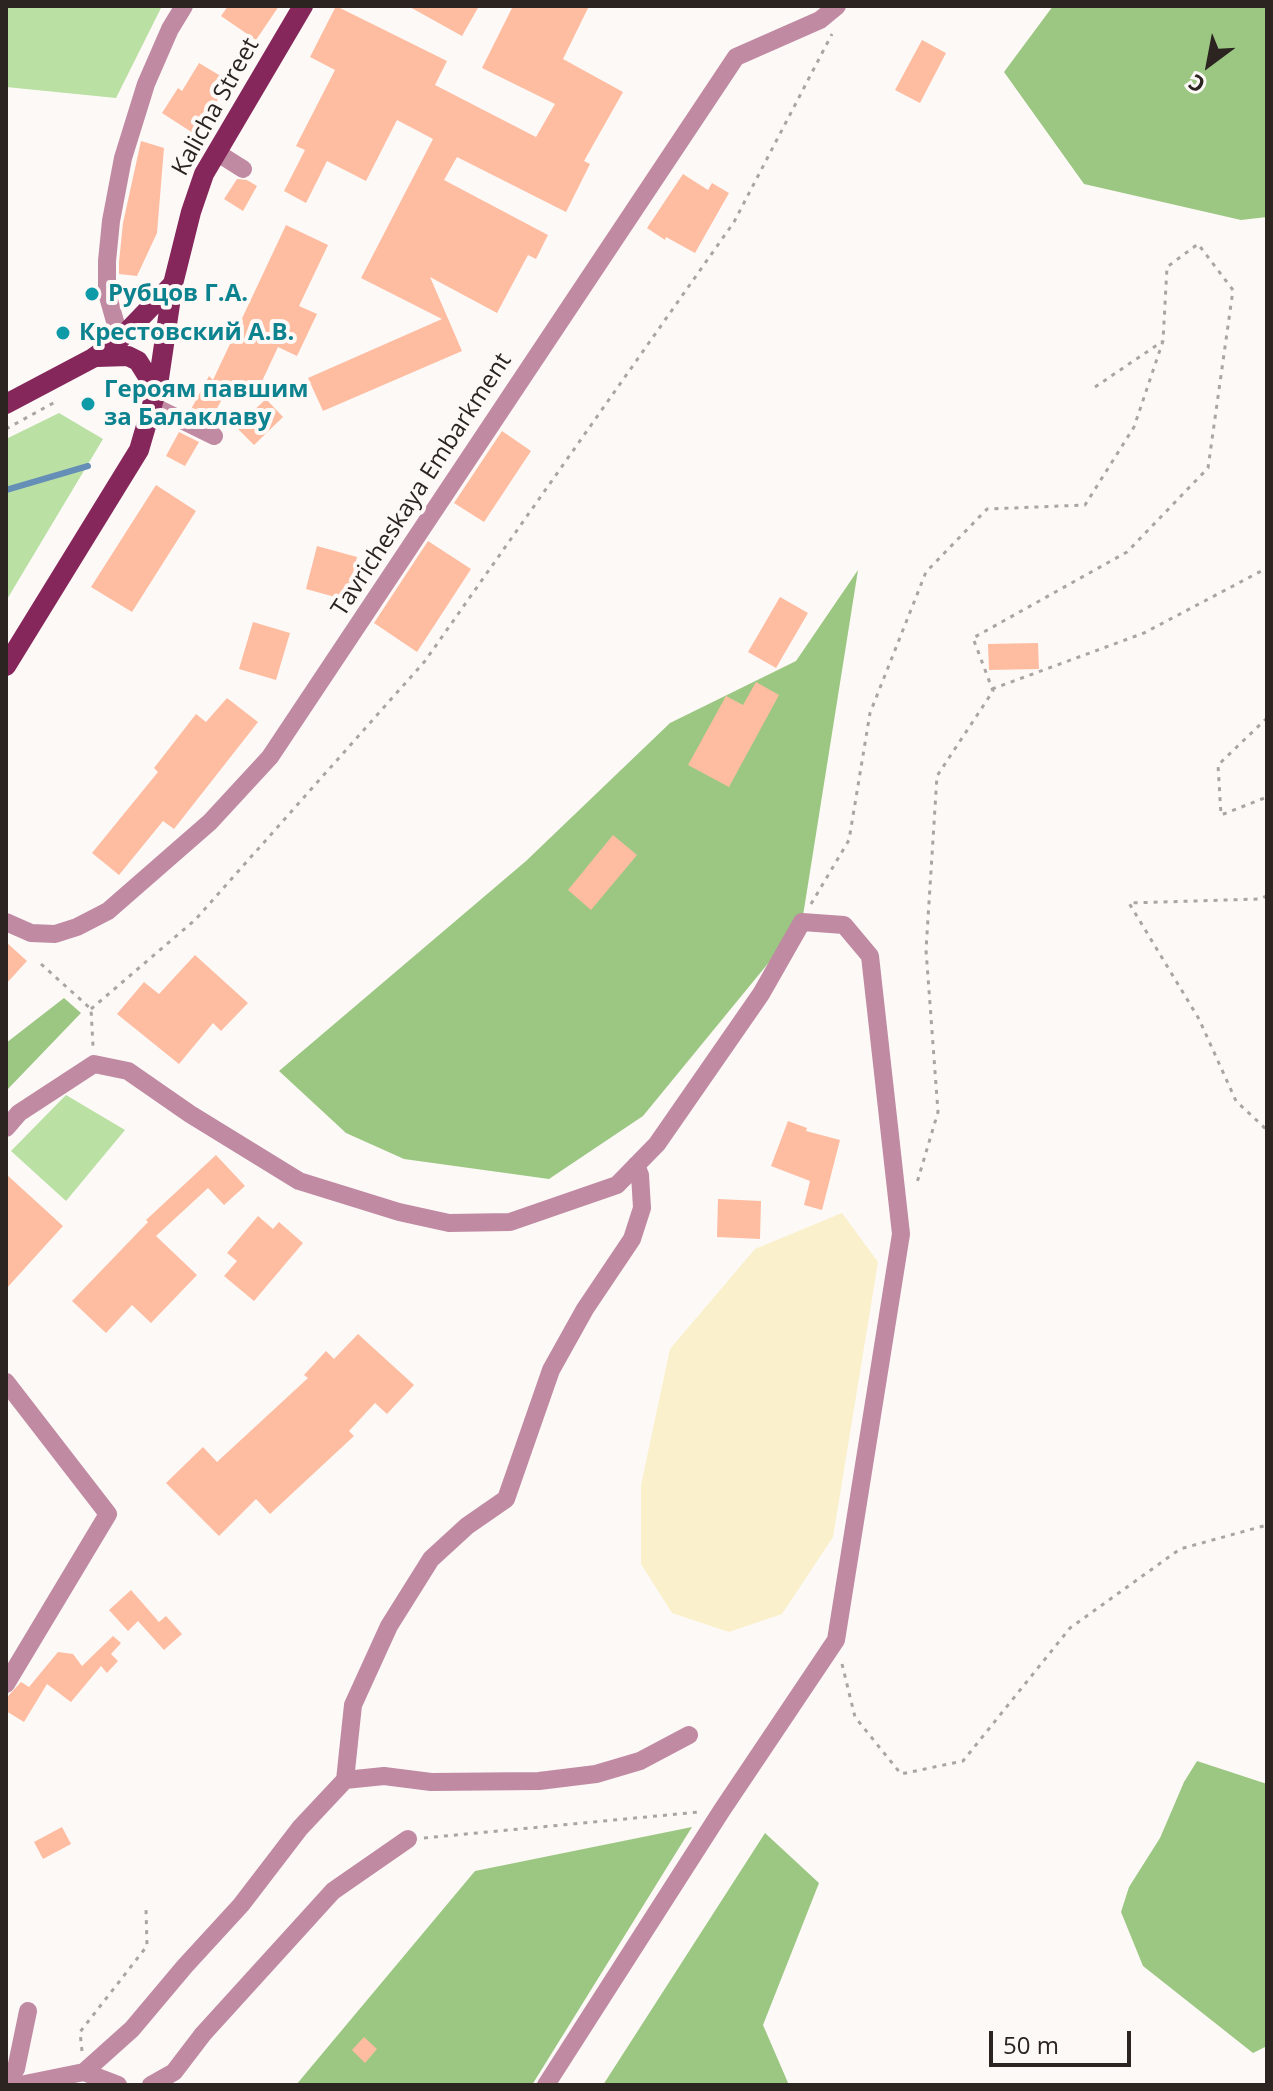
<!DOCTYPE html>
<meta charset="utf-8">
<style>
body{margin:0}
#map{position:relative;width:1273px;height:2091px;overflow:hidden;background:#fdf9f7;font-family:"Open Sans",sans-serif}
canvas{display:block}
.frame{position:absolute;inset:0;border:8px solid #2b2420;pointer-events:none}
.north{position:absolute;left:1169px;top:24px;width:80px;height:80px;-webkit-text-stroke:6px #fdf9f7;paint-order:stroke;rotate:212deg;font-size:22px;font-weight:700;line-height:32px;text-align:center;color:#2b2420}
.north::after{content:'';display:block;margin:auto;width:28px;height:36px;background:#2b2420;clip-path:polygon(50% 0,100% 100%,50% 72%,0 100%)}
.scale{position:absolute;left:989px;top:2031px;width:142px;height:36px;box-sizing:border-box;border:4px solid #2b2420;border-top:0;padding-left:10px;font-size:24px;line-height:28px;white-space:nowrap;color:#2b2420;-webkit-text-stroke:6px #fdf9f7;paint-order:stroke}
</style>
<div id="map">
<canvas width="1273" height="2091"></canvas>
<div class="frame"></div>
<div class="north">С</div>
<div class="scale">50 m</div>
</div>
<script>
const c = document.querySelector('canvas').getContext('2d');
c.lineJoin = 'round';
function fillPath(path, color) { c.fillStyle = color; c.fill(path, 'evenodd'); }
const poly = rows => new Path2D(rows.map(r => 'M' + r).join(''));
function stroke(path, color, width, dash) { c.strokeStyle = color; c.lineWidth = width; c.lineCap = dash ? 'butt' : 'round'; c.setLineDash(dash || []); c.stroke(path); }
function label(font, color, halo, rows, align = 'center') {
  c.font = font + ' "Open Sans",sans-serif'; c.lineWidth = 8; c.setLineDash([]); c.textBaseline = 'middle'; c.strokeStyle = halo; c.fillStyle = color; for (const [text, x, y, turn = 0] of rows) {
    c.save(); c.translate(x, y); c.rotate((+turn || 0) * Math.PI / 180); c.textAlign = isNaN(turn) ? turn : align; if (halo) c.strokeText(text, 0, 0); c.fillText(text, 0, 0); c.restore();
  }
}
const green = poly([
 [6,6,162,6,116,98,6,87],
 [59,413,103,439,6,601,6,439],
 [66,1095,125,1130,66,1201,11,1151]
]);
const forest = poly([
 [1053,6,1267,6,1267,217,1241,220,1084,184,1004,72],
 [858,570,802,922,643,1116,549,1179,404,1159,346,1133,279,1071,526,861,670,723,796,661],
 [64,998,81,1013,6,1091,6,1043],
 [1197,1761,1267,1784,1267,2046,1253,2053,1143,1966,1121,1912,1129,1887,1160,1838,1184,1782],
 [692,1827,532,2085,296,2085,475,1871],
 [765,1833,819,1883,763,2025,789,2085,603,2085]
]);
const sand = poly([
 [842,1213,878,1262,833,1537,782,1614,729,1632,672,1613,641,1564,641,1485,670,1349,755,1249]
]);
const stream = poly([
 [6,490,88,466]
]);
const building = poly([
 [228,6,279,6,256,40,221,16],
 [336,6,447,61,435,85,536,137,555,104,482,68,513,6,589,6,563,59,623,92,584,161,590,164,566,212,457,157,444,180,548,235,536,259,528,255,497,313,430,277,462,351,323,411,308,378,442,319,361,278,433,139,397,120,366,181,327,161,306,203,284,191,305,150,296,146,335,70,310,57],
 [408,6,479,6,462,36],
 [922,40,946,53,920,103,895,90],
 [199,63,229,81,212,109,209,107,193,133,162,113,178,88,182,91],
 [141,141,164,148,157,233,137,276,119,274,119,262,123,223],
 [683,174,708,190,712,183,729,193,695,253,666,237,665,240,647,228],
 [237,179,247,180,257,186,243,211,224,199],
 [286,225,328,245,299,306,317,314,297,356,278,347,256,394,231,383,210,421,190,411,209,376,213,380],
 [266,399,283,417,254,445,236,427],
 [502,431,531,451,484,522,454,503],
 [179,432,199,442,185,466,166,456],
 [156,485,196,511,132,612,91,587],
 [428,541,471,569,417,652,374,623],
 [317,546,357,557,346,600,306,589],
 [780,597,808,613,776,668,748,652],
 [253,622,290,633,276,680,239,669],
 [1038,643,1039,669,989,670,988,644],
 [756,682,779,695,729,787,688,765,726,696,743,705],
 [227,698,258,722,174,829,163,821,119,875,92,853,158,772,154,768,196,714,206,722],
 [613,835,637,855,591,910,568,890],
 [6,942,27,961,6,984],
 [195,955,248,1003,221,1031,213,1023,179,1064,117,1014,144,982,159,994],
 [788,1121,807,1128,806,1131,840,1140,822,1210,804,1205,810,1181,771,1166],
 [216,1155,245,1186,224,1205,208,1188,156,1236,197,1275,151,1323,132,1305,106,1333,72,1301,148,1222,146,1220],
 [6,1174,63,1226,6,1289],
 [718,1199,761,1201,760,1239,717,1237],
 [258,1216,273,1229,279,1222,303,1243,254,1301,224,1276,237,1261,227,1253],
 [358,1334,414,1385,387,1414,375,1403,349,1431,354,1436,270,1514,256,1499,219,1536,166,1483,203,1447,217,1462,308,1378,304,1375,326,1351,334,1359],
 [131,1590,159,1622,166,1616,182,1634,164,1650,138,1621,128,1631,109,1610],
 [113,1636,121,1643,111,1654,118,1661,107,1673,101,1666,71,1702,47,1684,24,1722,6,1711,6,1700,9,1695,21,1682,29,1687,58,1652,73,1654,82,1666],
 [62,1827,71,1844,43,1859,34,1842],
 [364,2037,377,2049,365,2063,352,2050]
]);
const path = poly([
 [1095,387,1163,341],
 [6,429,55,402],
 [992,689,1144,633,1267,568],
 [1267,718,1218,765,1221,815,1267,797],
 [1267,896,1259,899,1129,903,1199,1019,1236,1101,1267,1130],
 [811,904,849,840,870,713,926,572,987,509,1085,505,1134,427,1163,341,1167,267,1198,244,1233,290,1208,468,1127,552,973,638,993,691,937,776,926,950,938,1112,916,1186],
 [41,964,91,1009,93,1046],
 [91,1009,195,920,425,661,734,222,832,34],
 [842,1664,855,1717,901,1774,963,1761,1070,1628,1180,1549,1267,1525],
 [424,1838,699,1812],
 [82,2051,80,2032,147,1946,146,1909]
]);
const minor = poly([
 [216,152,243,169],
 [120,339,107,293,107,261,111,221,123,158,146,84,170,29,184,6],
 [151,405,214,436],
 [6,922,31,933,55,934,77,927,108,911,210,822,270,757,736,57,820,20,837,6],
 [6,1128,19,1113,94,1064,128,1071,190,1114,299,1181,399,1212,449,1223,510,1222,617,1185,657,1144,761,994,802,922,844,925,870,956,901,1234,836,1640,722,1810,546,2085],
 [6,1382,108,1514,6,1684],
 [345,1780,353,1705,389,1626,431,1559,467,1526,506,1499,551,1370,585,1309,632,1239,642,1208,640,1175,636,1165],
 [84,2072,132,2029,185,1966,241,1905,300,1828,345,1780,384,1776,431,1782,539,1781,596,1774,640,1761,689,1735],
 [6,2078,16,2069,28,2011],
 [20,2085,84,2072,118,2085],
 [151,2085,174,2072,203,2034,333,1891,408,1839]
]);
const major = poly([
 [97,357,128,356,138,361,148,377,151,395],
 [6,404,93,358,120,339,173,284],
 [6,666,139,450,158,385,173,284,191,212,204,174,303,6]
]);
const markers = [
 [92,294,8,"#0f9aa8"],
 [63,333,8,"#0f9aa8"],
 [88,404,8,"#0f9aa8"]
];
const streetNames = [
 ["Kalicha Street",216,107,-61],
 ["Tavricheskaya Embarkment",422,485,-57]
];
const cultureNames = [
 ["Рубцов Г.А.",108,294],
 ["Крестовский А.В.",79,333],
 ["Героям павшим",104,390],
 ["за Балаклаву",104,418]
];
fillPath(green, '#bae0a4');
fillPath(forest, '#9cc782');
fillPath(sand, '#faf0cb');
stroke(stream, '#658fb6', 6);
fillPath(building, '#febda1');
stroke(path, '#aaa5a2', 3, [4, 6]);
stroke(minor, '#c08aa3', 18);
stroke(major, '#86275c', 20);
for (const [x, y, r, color] of markers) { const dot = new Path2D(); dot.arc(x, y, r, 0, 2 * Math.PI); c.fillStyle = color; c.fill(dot); stroke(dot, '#fdf9f7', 3); }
label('24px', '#2b2420', '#fdf9f7', streetNames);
label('bold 24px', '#0d838f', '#fdf9f7', cultureNames, 'left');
</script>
